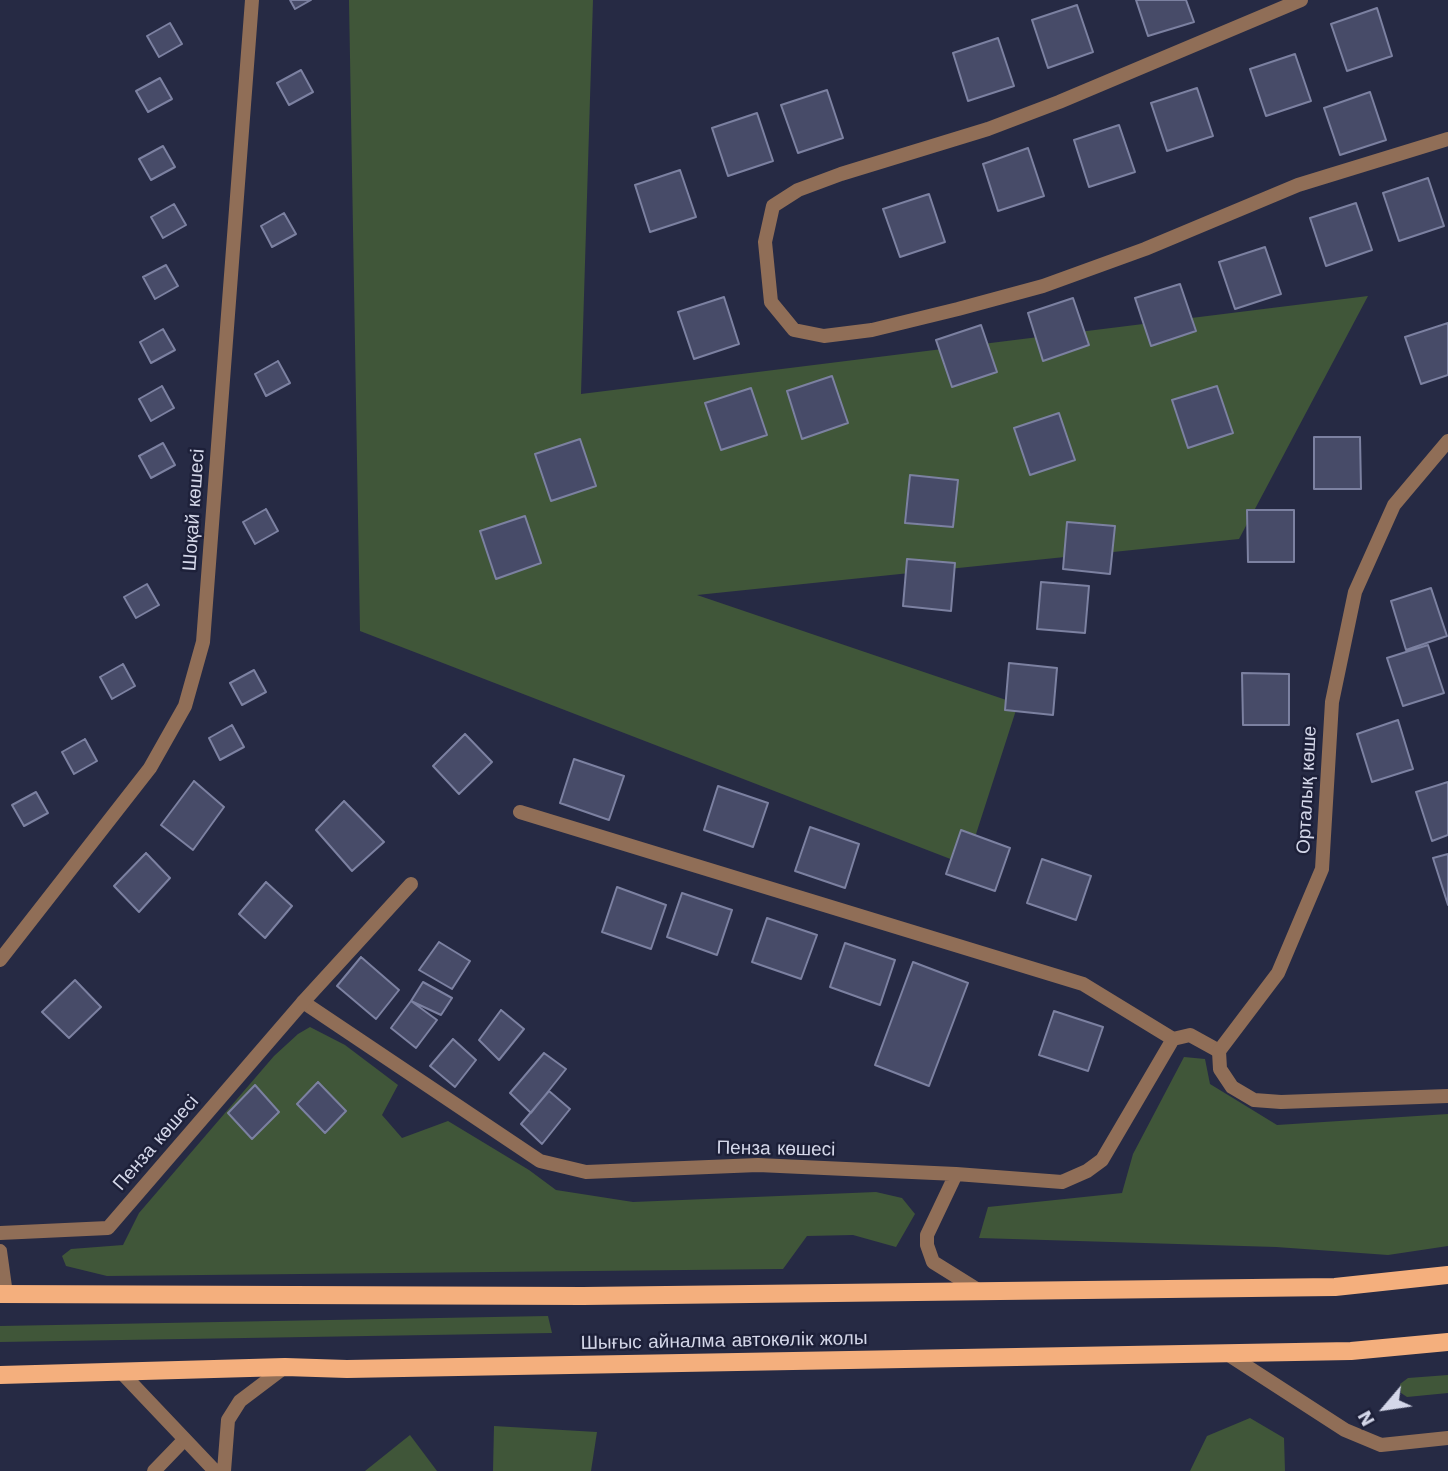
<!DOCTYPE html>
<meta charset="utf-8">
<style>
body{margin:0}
#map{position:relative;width:1448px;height:1471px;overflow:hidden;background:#262a44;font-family:"Work Sans",sans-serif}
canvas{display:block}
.north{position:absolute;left:1350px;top:1373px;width:70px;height:70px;-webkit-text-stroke:5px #1d2039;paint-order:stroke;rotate:241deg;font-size:19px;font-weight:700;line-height:28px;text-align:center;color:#d4d7e9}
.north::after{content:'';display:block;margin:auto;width:24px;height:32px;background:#d4d7e9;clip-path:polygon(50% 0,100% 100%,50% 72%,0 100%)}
</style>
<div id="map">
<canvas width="1448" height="1471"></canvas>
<div class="north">N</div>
</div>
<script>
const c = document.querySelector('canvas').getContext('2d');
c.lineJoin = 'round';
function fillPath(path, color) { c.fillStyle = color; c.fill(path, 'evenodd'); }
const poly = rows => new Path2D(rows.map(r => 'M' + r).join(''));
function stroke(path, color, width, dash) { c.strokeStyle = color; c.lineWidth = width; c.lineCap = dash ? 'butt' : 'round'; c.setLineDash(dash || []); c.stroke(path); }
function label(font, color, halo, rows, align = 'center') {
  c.font = font + ' "Work Sans",sans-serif'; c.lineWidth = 5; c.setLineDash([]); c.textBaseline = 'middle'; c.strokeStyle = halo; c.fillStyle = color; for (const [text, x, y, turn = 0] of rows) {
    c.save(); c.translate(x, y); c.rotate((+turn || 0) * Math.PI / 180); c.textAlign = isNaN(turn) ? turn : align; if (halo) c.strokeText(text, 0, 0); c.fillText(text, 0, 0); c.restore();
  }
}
const green = poly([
 [349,0,593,0,581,394,1368,296,1239,539,697,595,1018,704,966,865,360,631],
 [310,1027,345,1045,398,1085,382,1115,402,1138,448,1121,529,1170,556,1190,633,1202,876,1192,902,1198,915,1214,896,1247,853,1235,807,1236,783,1269,107,1276,66,1266,62,1256,71,1249,123,1245,139,1213,274,1056,298,1034],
 [1184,1057,1205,1059,1210,1084,1277,1125,1448,1114,1448,1246,1388,1255,1276,1247,979,1238,988,1207,1122,1193,1133,1154],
 [548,1316,552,1333,0,1342,0,1326],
 [1448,1375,1448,1393,1407,1397,1401,1393,1400,1384,1408,1378],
 [1250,1418,1284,1438,1285,1471,1190,1471,1207,1436],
 [494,1426,597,1432,591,1471,493,1471],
 [410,1435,437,1471,365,1471]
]);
const building = poly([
 [290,0,311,0,295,9,290,0],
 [1136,0,1186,0,1194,22,1148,36,1136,0],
 [1077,5,1093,52,1048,68,1032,20,1077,5],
 [1377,8,1392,56,1347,71,1331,24,1377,8],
 [170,23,182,44,159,57,147,36,170,23],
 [998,38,1014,86,968,101,953,53,998,38],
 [1295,54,1311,101,1266,116,1250,69,1295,54],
 [301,70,313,92,289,105,277,83,301,70],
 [160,78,172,99,148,112,136,91,160,78],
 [1197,88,1213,136,1167,151,1151,103,1197,88],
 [827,90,843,138,798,153,781,105,827,90],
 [1370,92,1386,140,1340,155,1324,108,1370,92],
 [757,113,773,161,728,176,712,128,757,113],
 [1119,125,1135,172,1089,187,1074,140,1119,125],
 [163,146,175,167,151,180,139,159,163,146],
 [1028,148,1044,196,998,211,983,164,1028,148],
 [680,170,696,217,650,232,635,185,680,170],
 [1428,178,1444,226,1399,241,1383,193,1428,178],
 [929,194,945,242,900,257,883,209,929,194],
 [1356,203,1372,250,1326,266,1310,218,1356,203],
 [174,204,186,225,163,238,151,217,174,204],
 [284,213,296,234,272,247,261,226,284,213],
 [1265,247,1281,294,1235,309,1219,262,1265,247],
 [166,265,178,286,155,299,143,277,166,265],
 [1180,284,1196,331,1151,346,1135,298,1180,284],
 [724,297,739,344,694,359,678,312,724,297],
 [1073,298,1089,345,1043,361,1028,313,1073,298],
 [1448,323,1448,375,1421,384,1405,337,1448,323],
 [981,325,997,372,952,387,936,340,981,325],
 [163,329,175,350,151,363,140,342,163,329],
 [278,361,290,383,266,396,255,374,278,361],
 [832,376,848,423,802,439,787,391,832,376],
 [162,386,174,408,151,421,139,399,162,386],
 [1217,386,1233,433,1188,448,1172,400,1217,386],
 [751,388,767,435,721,450,705,403,751,388],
 [1059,413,1075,460,1030,475,1014,428,1059,413],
 [1314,437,1360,437,1361,489,1314,489,1314,437],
 [580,439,596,486,551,501,535,454,580,439],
 [163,443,175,465,151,478,139,456,163,443],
 [910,475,958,480,953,527,905,523,910,475],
 [266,509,278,531,255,544,243,522,266,509],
 [1247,510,1294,510,1294,562,1248,562,1247,510],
 [525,516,541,563,496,579,480,531,525,516],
 [1067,522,1115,526,1110,574,1063,569,1067,522],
 [907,559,955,563,951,611,903,606,907,559],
 [1041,582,1089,586,1085,633,1037,629,1041,582],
 [147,584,159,605,136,618,124,597,147,584],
 [1431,588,1447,636,1406,650,1391,601,1431,588],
 [1428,645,1444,693,1403,706,1387,658,1428,645],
 [1009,663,1057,668,1053,715,1005,710,1009,663],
 [123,664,135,686,112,699,100,677,123,664],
 [254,670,266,692,242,705,230,683,254,670],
 [1242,673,1289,674,1289,725,1243,725,1242,673],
 [1398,720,1413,769,1372,782,1357,734,1398,720],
 [232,725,244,747,220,760,209,738,232,725],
 [465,734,492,762,459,794,433,766,465,734],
 [85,739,97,761,74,774,62,752,85,739],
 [574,759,624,776,609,820,560,803,574,759],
 [194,781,224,807,193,850,161,825,194,781],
 [1448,782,1448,835,1432,841,1416,792,1448,782],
 [718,786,768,803,753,847,704,830,718,786],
 [36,792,48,813,24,826,12,805,36,792],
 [344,801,384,842,352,871,316,830,344,801],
 [810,827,859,844,845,888,795,871,810,827],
 [961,830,1010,848,995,891,946,874,961,830],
 [146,853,170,878,139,912,114,886,146,853],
 [1448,854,1448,905,1433,858,1448,854],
 [1042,859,1091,876,1076,920,1027,903,1042,859],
 [266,882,292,906,265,938,239,914,266,882],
 [617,887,666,905,651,949,602,932,617,887],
 [682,893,732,910,717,955,667,937,682,893],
 [767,918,817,935,801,979,752,962,767,918],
 [439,942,470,961,452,989,419,970,439,942],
 [845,943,895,960,880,1005,830,987,845,943],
 [361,957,399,990,376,1019,337,986,361,957],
 [913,962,968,983,929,1086,875,1065,913,962],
 [75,980,101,1007,69,1038,42,1012,75,980],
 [423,982,452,998,441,1015,411,1001,423,982],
 [411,1001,437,1020,416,1048,391,1028,411,1001],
 [501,1010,524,1029,499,1060,479,1040,501,1010],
 [1054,1011,1103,1027,1088,1071,1039,1055,1054,1011],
 [453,1039,476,1060,455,1087,430,1066,453,1039],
 [544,1053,566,1069,531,1113,510,1093,544,1053],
 [318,1082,346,1111,325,1133,297,1104,318,1082],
 [255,1085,279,1112,252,1139,228,1113,255,1085],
 [549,1091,570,1109,542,1144,521,1124,549,1091]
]);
const service = poly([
 [520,812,1083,984,1173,1039],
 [303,1002,540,1161,586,1172,758,1165,956,1174,1062,1182,1087,1171,1102,1160,1173,1039,1190,1035,1219,1051],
 [956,1174,927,1235,927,1245,933,1262,978,1290],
 [1226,1353,1345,1430,1381,1445,1448,1438]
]);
const minor = poly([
 [1301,0,1059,102,988,129,841,174,798,190,773,206,765,242,771,302,794,330,824,336,872,330,958,309,1043,286,1145,249,1298,185,1448,139],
 [1448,441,1394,505,1355,592,1332,702,1322,869,1278,973,1219,1051,1220,1069,1232,1087,1254,1100,1281,1102,1448,1096],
 [0,1233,108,1228,303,1002,411,884],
 [154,1471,184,1440]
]);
const tertiary = poly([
 [0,960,150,768,185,706,203,642,252,0],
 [0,1251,6,1294],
 [121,1372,215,1471],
 [224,1471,228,1420,240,1401,285,1367]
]);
const primary = poly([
 [0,1294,583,1296,1335,1287,1448,1275],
 [0,1375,285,1367,347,1369,1351,1351,1448,1342]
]);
const streetNames = [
 ["Шоқай көшесі",194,510,-86],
 ["Орталық көше",1307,790,-87],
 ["Пенза көшесі",156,1143,-49],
 ["Пенза көшесі",776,1149,1],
 ["Шығыс айналма автокөлік жолы",724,1341,-1]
];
fillPath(green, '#405639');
fillPath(building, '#474b68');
stroke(building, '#7c81a1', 2);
stroke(service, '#906e57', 14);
stroke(minor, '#906e57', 14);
stroke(tertiary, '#906e57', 14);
stroke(primary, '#f4af7d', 18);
label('19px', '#d4d7e9', '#1d2039', streetNames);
</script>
